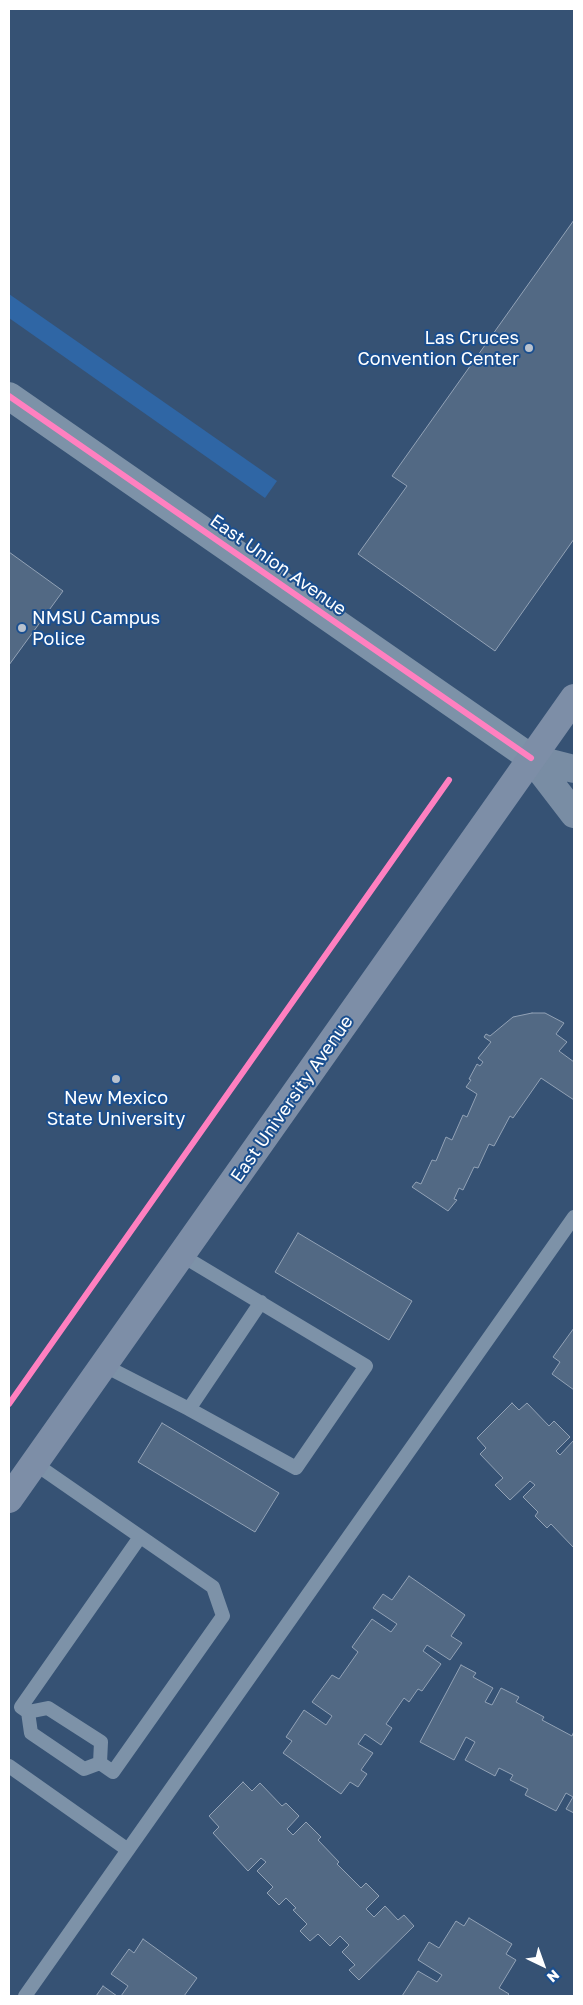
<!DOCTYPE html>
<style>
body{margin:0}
#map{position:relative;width:583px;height:2005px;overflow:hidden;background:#365274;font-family:"Golos Text",sans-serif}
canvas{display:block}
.frame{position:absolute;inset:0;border:10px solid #fff;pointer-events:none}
.north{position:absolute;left:518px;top:1940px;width:50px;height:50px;-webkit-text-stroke:4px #1b4f8f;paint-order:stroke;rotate:138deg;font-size:14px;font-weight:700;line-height:20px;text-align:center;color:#fff}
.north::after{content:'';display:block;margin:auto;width:18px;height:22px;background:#fff;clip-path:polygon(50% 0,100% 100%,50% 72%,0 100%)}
</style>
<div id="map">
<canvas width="583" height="2005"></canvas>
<div class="frame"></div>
<div class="north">N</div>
</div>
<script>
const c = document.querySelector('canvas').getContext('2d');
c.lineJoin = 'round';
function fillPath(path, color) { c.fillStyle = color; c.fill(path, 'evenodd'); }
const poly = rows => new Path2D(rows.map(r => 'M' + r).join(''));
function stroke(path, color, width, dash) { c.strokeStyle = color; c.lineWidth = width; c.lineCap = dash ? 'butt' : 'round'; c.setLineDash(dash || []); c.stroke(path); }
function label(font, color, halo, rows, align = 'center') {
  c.font = font + ' "Golos Text",sans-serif'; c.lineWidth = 4; c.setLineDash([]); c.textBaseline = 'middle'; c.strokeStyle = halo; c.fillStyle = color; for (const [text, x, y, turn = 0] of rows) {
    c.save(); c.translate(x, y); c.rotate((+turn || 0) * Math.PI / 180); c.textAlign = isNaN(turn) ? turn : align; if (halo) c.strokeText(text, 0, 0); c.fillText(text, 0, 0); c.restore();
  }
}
const green = poly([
 [9,294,277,481,265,498,9,318]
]);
const building = poly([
 [574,220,574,539,495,651,358,554,407,486,392,476,574,220],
 [9,552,63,591,9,665,9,552],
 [532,1013,545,1013,564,1023,556,1034,567,1042,559,1051,574,1062,574,1100,541,1078,513,1118,510,1116,494,1146,489,1144,478,1168,474,1167,463,1190,459,1188,454,1199,457,1200,448,1211,412,1187,416,1182,421,1184,432,1160,436,1161,446,1137,452,1140,463,1115,467,1117,477,1094,466,1087,471,1080,469,1079,477,1064,480,1066,483,1062,478,1058,491,1042,484,1037,486,1034,490,1036,513,1017,532,1013],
 [298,1233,412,1301,389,1340,275,1272,298,1233],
 [574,1328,574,1390,552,1374,560,1362,553,1357,574,1328],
 [512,1403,519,1410,527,1403,549,1426,554,1421,570,1437,556,1451,560,1455,574,1440,574,1548,551,1524,547,1528,535,1516,538,1512,523,1497,535,1485,530,1481,510,1500,495,1485,503,1478,480,1454,486,1448,477,1438,512,1403],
 [162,1423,279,1493,255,1532,138,1462,162,1423],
 [409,1576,465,1615,451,1636,462,1643,450,1660,427,1645,423,1651,441,1664,422,1691,418,1689,409,1702,404,1698,386,1724,392,1728,381,1745,365,1734,358,1744,373,1753,361,1770,367,1774,358,1787,350,1782,341,1794,283,1753,292,1741,286,1737,304,1710,326,1725,332,1716,312,1702,332,1675,339,1679,358,1652,352,1647,372,1619,391,1632,397,1624,373,1608,383,1594,392,1600,409,1576],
 [461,1665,476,1673,473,1677,493,1688,485,1702,492,1705,501,1688,519,1697,516,1702,544,1717,542,1720,572,1736,574,1731,574,1813,566,1809,573,1797,566,1793,556,1811,525,1795,528,1789,510,1780,513,1775,499,1768,495,1776,465,1760,475,1742,466,1737,454,1760,420,1742,461,1665],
 [243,1782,252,1791,260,1783,282,1806,286,1803,299,1816,287,1829,293,1835,306,1822,321,1837,318,1840,339,1862,337,1864,361,1888,366,1883,379,1896,366,1909,374,1917,385,1906,398,1920,404,1915,414,1926,359,1980,349,1970,355,1965,342,1952,349,1945,340,1936,330,1946,318,1934,310,1941,300,1931,307,1924,293,1910,296,1908,286,1898,279,1905,267,1893,273,1887,257,1871,266,1862,261,1858,248,1871,213,1833,219,1827,209,1816,243,1782],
 [469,1918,512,1944,506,1954,516,1960,499,1988,509,1994,507,1996,402,1996,418,1971,437,1982,442,1975,418,1960,429,1942,439,1948,456,1921,464,1926,469,1918],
 [143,1939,197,1978,184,1996,121,1996,128,1986,111,1974,129,1949,134,1953,143,1939],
 [103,1986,117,1996,96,1996,103,1986]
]);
const service = poly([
 [103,1365,189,1409,296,1468,366,1366,181,1255],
 [189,1409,261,1302],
 [34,1463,213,1587,223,1616,113,1772,100,1763,101,1742,48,1708,28,1712,21,1707,140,1537],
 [28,1712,31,1733,84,1769,100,1763],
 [9,1766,128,1850],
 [25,1996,574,1217]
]);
const tertiary = poly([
 [9,396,531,758]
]);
const secondary = poly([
 [531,758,574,814],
 [531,758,574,769]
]);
const primary = poly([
 [9,1499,574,698]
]);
const cycleway = poly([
 [9,396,531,758],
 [9,1404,449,780]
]);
const markers = [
 [529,348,5,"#b9c2ce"],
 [22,628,5,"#b9c2ce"],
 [116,1079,5,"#b9c2ce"]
];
const poiNames = [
 ["Las Cruces",519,338],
 ["Convention Center",519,359],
 ["NMSU Campus",32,618,"left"],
 ["Police",32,639,"left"],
 ["New Mexico",116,1098,"center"],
 ["State University",116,1119,"center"]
];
const streetNames = [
 ["East Union Avenue",278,565,35],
 ["East University Avenue",292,1099,-55]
];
fillPath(green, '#2f66a5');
fillPath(building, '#526984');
stroke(building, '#92a2b6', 1);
stroke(service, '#7d92a8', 14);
stroke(tertiary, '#7d92a8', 28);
stroke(secondary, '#798da4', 28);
stroke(primary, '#7d8ea7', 28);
stroke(cycleway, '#ff80c0', 6);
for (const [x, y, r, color] of markers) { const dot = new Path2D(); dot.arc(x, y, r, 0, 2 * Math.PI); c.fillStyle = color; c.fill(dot); stroke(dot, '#1b4f8f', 2); }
label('18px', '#fff', '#1b4f8f', poiNames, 'right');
label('18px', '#fff', '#1b4f8f', streetNames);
</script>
